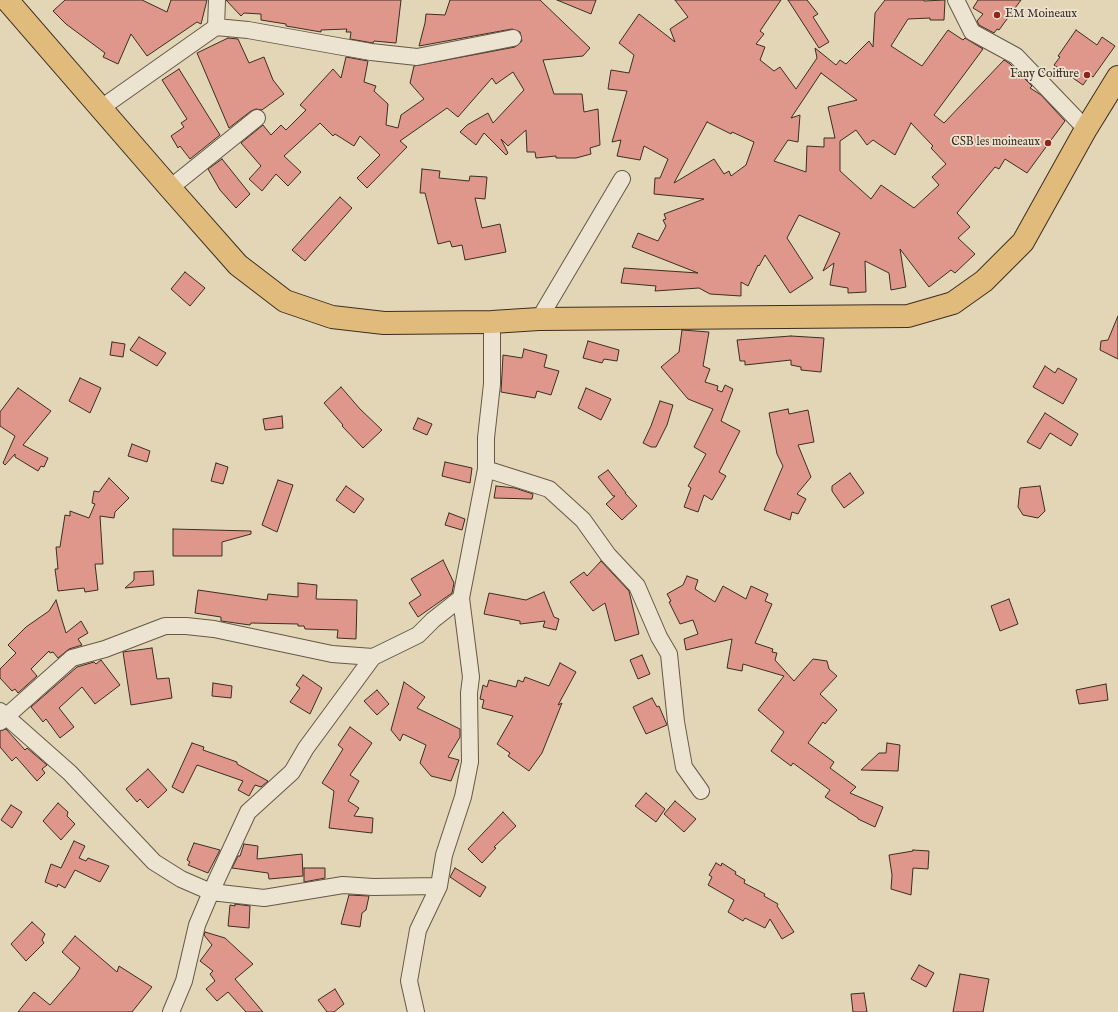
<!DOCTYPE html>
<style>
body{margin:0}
canvas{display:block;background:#e2d6b7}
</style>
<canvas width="1118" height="1012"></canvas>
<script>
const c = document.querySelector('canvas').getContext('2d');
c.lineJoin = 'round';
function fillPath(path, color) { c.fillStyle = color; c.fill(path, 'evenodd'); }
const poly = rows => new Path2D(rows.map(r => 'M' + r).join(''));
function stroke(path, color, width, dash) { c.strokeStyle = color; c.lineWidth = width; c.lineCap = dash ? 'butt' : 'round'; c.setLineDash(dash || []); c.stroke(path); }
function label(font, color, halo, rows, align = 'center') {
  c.font = font + ' "IM FELL English",serif'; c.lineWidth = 3.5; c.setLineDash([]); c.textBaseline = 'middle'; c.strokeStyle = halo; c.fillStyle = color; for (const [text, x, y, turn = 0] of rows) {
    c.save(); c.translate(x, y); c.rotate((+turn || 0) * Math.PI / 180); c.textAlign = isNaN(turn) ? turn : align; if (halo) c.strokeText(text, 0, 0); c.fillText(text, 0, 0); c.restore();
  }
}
const building = poly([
 [65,0,142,0,167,12,171,0,207,0,201,24,197,22,147,56,131,34,118,64,103,57,105,53,66,24,53,11,65,0],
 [226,0,401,0,396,43,374,41,373,43,350,39,351,32,346,32,347,29,321,30,321,32,286,26,286,24,261,20,261,14,244,13,241,16,226,0],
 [450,0,540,0,590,48,583,56,543,60,554,94,582,94,584,112,598,109,600,145,590,148,591,154,576,158,556,158,556,156,536,158,535,152,527,152,526,130,508,146,501,139,508,153,506,155,484,133,476,145,460,132,467,125,488,113,493,123,524,90,513,72,496,84,492,78,458,117,447,108,400,141,407,147,367,188,357,178,380,155,360,136,354,146,335,134,333,136,320,123,284,156,301,172,288,186,276,174,262,191,249,179,261,166,241,143,263,125,271,135,281,125,286,130,306,110,300,105,333,69,341,78,346,57,368,61,364,82,376,86,374,91,388,104,386,125,398,128,401,115,424,99,410,83,414,66,515,47,522,41,520,32,512,29,419,46,425,23,426,14,445,15,450,0],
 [557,0,596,0,591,14,557,0],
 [675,0,781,0,760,31,764,34,756,44,765,47,760,60,774,71,780,67,796,89,817,58,815,48,836,65,840,60,846,64,869,41,873,47,875,13,885,0,924,0,924,1,945,0,944,20,930,20,930,18,908,19,891,46,922,66,948,30,963,40,965,38,983,49,934,115,944,123,1004,60,1010,64,1032,86,1030,88,1041,95,1065,121,1027,173,1005,159,999,169,995,167,957,213,970,227,958,238,975,254,955,273,951,270,929,287,900,249,906,287,891,290,889,273,865,261,866,292,848,293,848,288,830,285,834,263,823,271,840,233,799,215,787,238,813,278,790,293,765,255,759,266,758,265,748,286,741,282,741,296,710,294,699,288,655,291,656,286,621,283,624,268,698,273,632,247,638,233,658,241,666,226,663,220,666,219,664,214,704,199,654,194,655,178,660,178,668,159,644,146,640,160,617,156,621,140,612,142,627,91,608,89,611,70,629,73,634,55,619,43,639,14,675,42,670,29,688,17,675,0],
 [821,73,857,100,828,107,835,138,824,138,824,147,807,146,806,172,774,161,788,140,798,142,800,115,791,118,821,73],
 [707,122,731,134,732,132,754,142,746,165,731,176,729,171,724,174,714,159,674,183,707,122],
 [911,123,933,146,931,148,946,164,932,177,939,185,914,208,881,185,871,199,840,171,840,141,856,130,867,145,873,140,895,155,911,123],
 [788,0,807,0,818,14,813,17,829,42,819,48,788,0],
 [978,0,1021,0,999,30,997,29,994,33,979,25,977,21,983,14,973,8,978,0],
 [1076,30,1097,45,1102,37,1115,46,1093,77,1090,75,1083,85,1054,65,1060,57,1058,56,1076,30],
 [228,38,238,39,249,63,264,57,273,80,284,94,262,110,256,109,251,111,229,128,197,53,228,38],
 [179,69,220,135,190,159,180,146,178,148,171,136,184,127,181,123,187,119,162,80,179,69],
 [222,159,250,194,236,208,220,190,208,169,222,159],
 [422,169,440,171,439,178,469,181,470,176,487,177,485,199,475,198,482,228,500,224,506,252,465,260,462,245,452,247,450,241,438,244,425,193,420,193,422,169],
 [340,197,352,208,305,261,292,250,340,197],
 [185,272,205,288,190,306,171,289,185,272],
 [1118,316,1118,359,1100,350,1101,341,1108,340,1118,316],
 [682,330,709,332,703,366,710,369,705,382,718,386,717,390,722,392,725,385,733,389,721,421,740,431,719,472,726,476,712,500,704,495,698,512,684,507,691,488,688,486,706,454,694,447,713,409,688,399,661,367,679,352,682,330],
 [791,336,824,338,821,372,801,370,801,367,791,365,791,360,745,365,745,361,740,361,737,340,791,336],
 [139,337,166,353,157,366,130,350,139,337],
 [588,341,619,350,617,361,604,359,602,363,583,358,588,341],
 [112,342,125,344,123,357,110,355,112,342],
 [524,349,547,355,544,367,559,371,551,395,537,391,535,398,501,392,503,355,522,358,524,349],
 [1045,366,1055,373,1058,368,1077,379,1063,404,1033,387,1045,366],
 [80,378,101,388,90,413,69,401,80,378],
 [341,387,360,409,382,430,363,448,342,426,343,425,324,403,341,387],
 [18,388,51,411,23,445,48,458,44,467,41,466,38,471,15,457,15,454,5,465,3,463,15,436,0,426,0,412,18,388],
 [586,388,611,399,601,420,578,408,586,388],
 [660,401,673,405,667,425,656,447,651,447,643,443,651,426,660,401],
 [788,409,789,414,808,410,814,442,798,445,811,477,797,494,806,499,798,514,792,512,790,520,764,510,783,466,777,454,769,413,788,409],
 [1045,413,1078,434,1071,446,1050,433,1040,449,1027,442,1045,413],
 [282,416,283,428,265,430,263,419,282,416],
 [418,418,432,424,427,435,413,429,418,418],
 [132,444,150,451,147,462,128,456,132,444],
 [445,462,472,468,470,483,442,476,445,462],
 [216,463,228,467,223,484,211,481,216,463],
 [608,470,626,493,625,493,637,506,622,520,606,504,615,496,613,496,598,477,608,470],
 [850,473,864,493,844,508,832,491,832,486,850,473],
 [109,478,129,498,115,512,114,518,100,516,103,564,95,564,98,590,85,592,84,588,58,591,55,569,58,569,56,547,60,547,65,515,70,516,70,511,89,518,95,504,92,503,94,491,99,492,109,478],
 [278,480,293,485,277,532,262,525,278,480],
 [346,486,364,499,354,513,336,500,346,486],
 [496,486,515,488,533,494,532,499,494,498,496,486],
 [1040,486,1045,511,1038,518,1023,515,1018,507,1020,488,1040,486],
 [449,513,465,519,462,530,445,525,449,513],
 [173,529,251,531,251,534,222,542,222,556,173,556,173,529],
 [443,560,454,583,452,593,418,617,409,603,421,595,411,579,443,560],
 [601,561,629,591,639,634,615,641,605,603,593,611,570,582,584,572,587,576,601,561],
 [153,571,154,585,125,588,134,580,134,572,153,571],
 [687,576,698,580,695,589,715,602,723,586,746,599,751,586,768,594,765,601,772,604,755,643,773,649,772,652,777,653,775,660,794,681,813,659,827,661,829,669,837,676,820,694,837,710,825,724,823,722,808,743,834,762,830,768,856,787,850,793,883,807,875,827,858,819,858,818,825,797,830,790,793,763,791,766,771,751,784,732,758,710,784,676,743,664,742,671,727,668,732,639,686,650,684,639,698,634,693,620,680,624,669,602,671,601,667,594,683,585,687,576],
 [298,583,317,585,316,599,357,600,356,639,337,638,338,630,305,629,304,626,298,626,298,624,251,623,250,625,221,621,221,617,195,613,198,590,267,600,268,594,298,597,298,583],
 [544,592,554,617,559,619,556,630,543,627,545,621,520,624,520,621,484,614,489,593,526,600,544,592],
 [1009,599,1018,624,1000,631,991,606,1009,599],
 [56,600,66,633,81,621,88,633,78,639,82,645,69,649,58,658,53,652,50,653,49,651,31,669,37,676,18,693,15,689,12,691,0,678,0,669,16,653,8,645,26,627,49,611,56,600],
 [152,648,157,679,169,678,172,698,131,705,123,652,152,648],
 [642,655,650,674,638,679,630,660,642,655],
 [101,660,120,685,95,704,82,687,59,708,74,727,60,738,46,719,43,722,31,707,77,667,94,662,96,664,101,660],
 [560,663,576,672,558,705,562,703,542,753,529,771,508,756,510,753,497,744,513,716,482,708,484,700,480,699,483,685,487,687,489,680,516,687,518,680,523,682,525,677,549,686,560,663],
 [303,675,322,688,310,714,290,702,300,688,296,685,303,675],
 [404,682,425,697,417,708,460,729,460,737,448,757,459,760,451,781,431,776,420,763,426,745,403,734,400,741,391,730,404,682],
 [213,683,232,686,231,698,212,696,213,683],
 [1106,684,1108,700,1079,704,1076,690,1106,684],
 [377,690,389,704,377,715,364,701,377,690],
 [652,698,657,707,659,706,667,725,646,734,633,707,652,698],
 [350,727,372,743,350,775,359,781,348,801,359,808,354,816,373,818,372,833,329,828,334,791,322,783,343,749,338,745,350,727],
 [6,729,25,750,27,748,47,765,42,769,45,773,37,781,16,757,12,761,0,747,0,731,6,729],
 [192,743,204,747,203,750,237,762,237,764,268,781,261,787,255,785,249,796,238,790,243,781,197,765,183,793,172,787,192,743],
 [887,743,900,745,898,771,861,770,879,753,886,753,887,743],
 [148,769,167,790,148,808,140,799,137,802,126,789,148,769],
 [646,793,665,809,656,822,635,806,646,793],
 [675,801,696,819,684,832,664,814,675,801],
 [58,803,68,812,67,816,75,824,61,840,43,821,58,803],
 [11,805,22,812,12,828,1,820,11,805],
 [503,812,516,826,494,847,496,848,482,863,468,849,503,812],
 [74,841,85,846,79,858,86,861,88,858,109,866,100,882,75,870,65,888,58,884,57,887,45,882,51,864,61,868,74,841],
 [194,843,220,850,208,873,188,865,190,862,187,860,194,843],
 [244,844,258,846,257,859,302,854,303,876,269,879,268,873,232,868,238,856,240,856,244,844],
 [913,850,929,851,928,869,913,868,911,895,891,889,892,875,889,855,913,851,913,850],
 [716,863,721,866,722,863,736,872,735,874,745,880,744,883,765,894,764,896,778,904,777,906,794,932,782,939,770,919,765,928,745,918,743,921,728,912,734,900,708,885,712,877,709,875,716,863],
 [304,868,325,868,325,878,304,882,304,868],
 [455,868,486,887,480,897,450,877,455,868],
 [349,895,369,896,366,910,362,913,360,927,341,924,349,895],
 [235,904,250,906,249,928,228,926,230,905,235,906,235,904],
 [32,922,45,934,42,940,44,943,26,961,11,944,32,922],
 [205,932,225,938,253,964,235,979,263,1012,246,1012,228,992,217,1001,206,989,215,981,210,974,213,971,200,961,212,945,204,935,205,932],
 [75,936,117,972,119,966,152,987,132,1012,18,1012,34,992,50,1005,75,976,80,968,62,952,75,936],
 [919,965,934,973,926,987,911,979,919,965],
 [960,974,989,979,983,1012,953,1012,960,974],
 [335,989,344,1004,334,1012,327,1012,318,1000,335,989],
 [864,993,867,1012,853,1012,851,994,864,993]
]);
const minor = poly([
 [956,0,972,32,1016,56,1086,129],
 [216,27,248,30,371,52,417,57,513,38],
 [101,108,216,27,217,0],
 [170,188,257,118],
 [539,319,622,179],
 [486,469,549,489,583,520,608,555,637,586,659,637,669,654,676,722,684,767,701,791],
 [0,711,70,773,154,862,181,879,211,892,264,898,343,885,373,887,439,886],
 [0,722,72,658,105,649,165,626,186,626,214,629,332,654,373,657],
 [171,1012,184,981,197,925,211,892,248,812,292,772,306,748,373,657,418,635,433,620,461,598],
 [416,1012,409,981,418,930,439,886,444,855,463,797,470,762,469,693,471,677,461,598,486,469,486,438,492,384,492,322]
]);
const primary = poly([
 [7,0,170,188,238,265,285,301,332,317,384,323,492,322,539,319,908,316,953,303,984,281,1023,242,1086,129,1118,77]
]);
const markers = [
 [997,15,4,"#8f2418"],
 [1087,75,4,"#8f2418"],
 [1048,143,4,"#8f2418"]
];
const poiNames = [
 ["EM Moineaux",1005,15,"left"],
 ["Fany Coiffure",1079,75],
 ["CSB les moineaux",1040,143]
];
fillPath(building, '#df978b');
stroke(building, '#3c2e21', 1);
stroke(minor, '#665846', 18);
stroke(primary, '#3c2e21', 24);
stroke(minor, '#ece4d0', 16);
stroke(primary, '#e1bb7c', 22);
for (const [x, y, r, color] of markers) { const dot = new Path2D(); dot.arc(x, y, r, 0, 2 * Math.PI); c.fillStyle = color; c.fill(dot); stroke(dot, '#ece4d0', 1.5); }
label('12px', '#3c2e21', '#ece4d0', poiNames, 'right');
</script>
